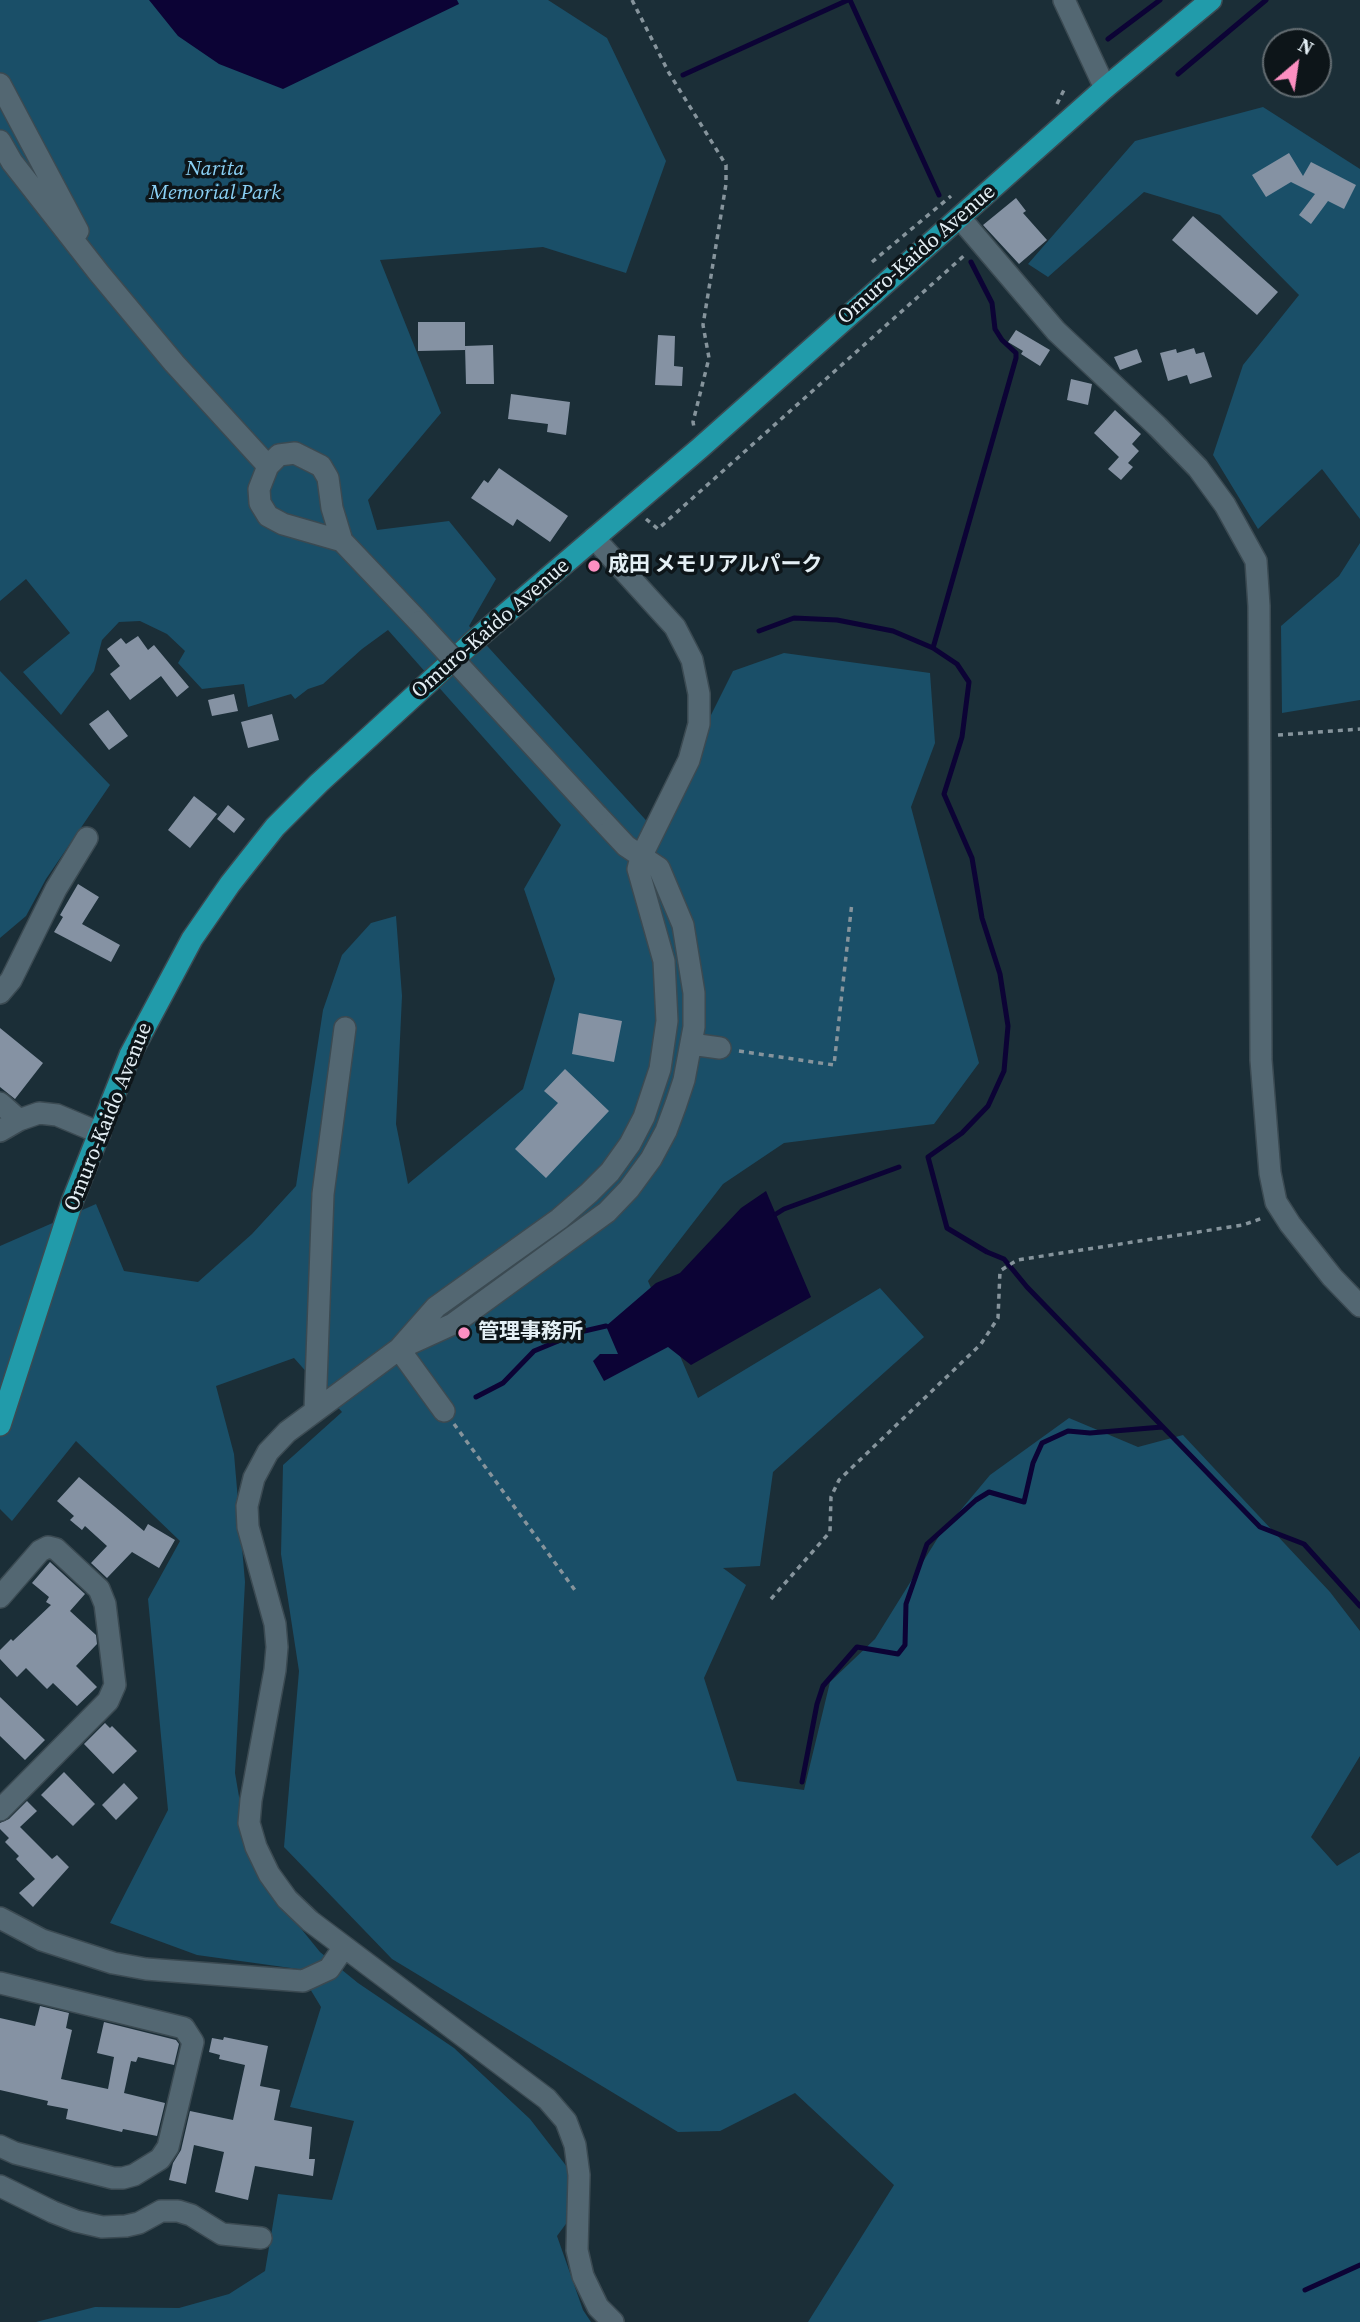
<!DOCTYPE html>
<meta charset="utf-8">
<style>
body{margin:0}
#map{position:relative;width:1360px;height:2322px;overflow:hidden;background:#1b2e37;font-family:"Source Serif 4",serif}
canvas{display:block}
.north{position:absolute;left:1262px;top:28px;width:70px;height:70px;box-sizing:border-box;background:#0d1519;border:2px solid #636c71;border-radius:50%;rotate:29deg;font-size:19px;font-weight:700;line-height:28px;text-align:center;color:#e4eff5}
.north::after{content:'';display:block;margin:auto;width:24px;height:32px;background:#fc8fc1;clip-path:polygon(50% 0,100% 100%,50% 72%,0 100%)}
</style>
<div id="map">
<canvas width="1360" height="2322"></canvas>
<div class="north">N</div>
</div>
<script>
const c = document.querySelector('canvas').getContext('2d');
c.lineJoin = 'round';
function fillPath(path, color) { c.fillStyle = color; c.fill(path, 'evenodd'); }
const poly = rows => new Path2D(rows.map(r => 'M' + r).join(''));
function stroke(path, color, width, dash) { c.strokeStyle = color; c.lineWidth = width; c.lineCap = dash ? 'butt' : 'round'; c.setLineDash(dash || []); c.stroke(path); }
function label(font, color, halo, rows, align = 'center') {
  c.font = font + ' "Source Serif 4","Noto Sans JP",serif'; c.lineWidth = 7; c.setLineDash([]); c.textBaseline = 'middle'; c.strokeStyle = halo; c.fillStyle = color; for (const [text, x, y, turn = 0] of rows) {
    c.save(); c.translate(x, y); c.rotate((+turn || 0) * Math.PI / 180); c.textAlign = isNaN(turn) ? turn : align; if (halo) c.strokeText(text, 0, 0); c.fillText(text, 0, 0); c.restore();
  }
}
const green = poly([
 [0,0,548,0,607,38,666,161,626,273,543,247,380,260,441,413,368,500,377,530,449,521,496,579,469,626,654,829,733,671,784,653,930,673,935,743,911,807,979,1063,934,1124,784,1143,723,1184,648,1281,698,1398,880,1288,924,1337,773,1472,760,1566,723,1568,746,1585,704,1678,737,1781,804,1790,830,1682,875,1639,939,1536,990,1475,1069,1418,1138,1447,1183,1435,1330,1592,1360,1631,1360,1756,1311,1837,1337,1866,1360,1852,1360,2322,808,2322,894,2185,795,2093,720,2131,678,2132,392,1959,284,1847,299,1671,281,1554,283,1465,342,1412,294,1358,216,1386,234,1454,245,1582,235,1773,245,1832,272,1893,320,1952,358,1983,454,2048,530,2119,588,2194,557,2236,583,2310,591,2322,36,2322,95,2307,179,2308,229,2294,265,2271,278,2194,332,2200,354,2121,290,2107,321,2007,298,1969,197,1955,110,1923,168,1810,148,1599,180,1541,76,1441,12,1521,0,1509,0,1246,96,1204,124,1271,198,1282,252,1234,296,1186,323,1010,342,955,371,923,396,916,402,996,396,1124,408,1184,523,1089,555,979,524,889,561,825,388,630,362,649,323,684,308,689,295,699,291,694,248,707,244,684,202,689,178,663,185,651,167,634,140,621,119,622,102,640,94,671,61,715,23,672,70,633,26,579,0,601],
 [1263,107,1360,169,1360,519,1322,469,1258,529,1213,455,1243,365,1299,295,1220,215,1144,192,1048,277,1028,264,1135,141],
 [1360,543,1360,700,1282,713,1281,626,1339,576],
 [0,671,110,785,46,879,26,916,0,938]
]);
const water = poly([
 [149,0,457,0,459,4,283,89,219,64,178,36],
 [766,1191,811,1297,691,1365,668,1347,604,1381,593,1361,600,1354,618,1354,606,1326,656,1283,680,1273,741,1208]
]);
const stream = poly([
 [850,0,939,195],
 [1108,39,1160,0],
 [1178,74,1266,0],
 [683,75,848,0],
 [971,262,992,303,995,329,1002,340,1016,353,1016,358,933,648,957,664,969,682,962,737,944,794,972,858,982,918,1000,974,1008,1026,1004,1071,988,1106,962,1133,928,1157,947,1228,987,1252,1004,1259,1027,1287,1260,1527,1304,1544,1360,1606],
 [759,631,794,618,837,620,893,631,933,648],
 [776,1214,784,1209,899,1167],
 [476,1397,503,1383,534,1351,580,1332,606,1326],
 [802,1782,817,1704,823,1686,857,1647,898,1654,905,1645,906,1604,927,1544,976,1500,989,1492,1024,1502,1033,1463,1042,1443,1068,1431,1090,1433,1162,1427],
 [1305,2290,1360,2265]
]);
const building = poly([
 [1289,153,1303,176,1311,162,1356,185,1344,209,1328,201,1311,224,1299,215,1315,194,1291,182,1266,197,1252,175],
 [1016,198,1026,211,1023,213,1047,240,1019,264,983,225],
 [1193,216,1278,292,1257,315,1172,240],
 [418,322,465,322,465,350,418,351],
 [1016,330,1050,350,1040,366,1021,354,1023,351,1008,342],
 [658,335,675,336,674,366,683,367,682,386,655,385],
 [493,345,494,384,466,384,465,346],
 [1194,348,1196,354,1204,352,1212,377,1190,384,1187,375,1168,381,1160,353,1176,349,1177,353],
 [1137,349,1142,362,1120,370,1114,357],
 [1071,379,1092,384,1088,405,1067,400],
 [511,394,570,402,566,435,547,432,548,424,508,419],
 [1115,410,1141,434,1132,444,1139,451,1128,463,1133,467,1121,480,1108,469,1119,457,1094,433],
 [499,468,568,516,550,542,517,519,513,526,471,498,484,480,488,483],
 [138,636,148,650,154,645,189,687,177,697,161,676,130,700,110,674,120,666,107,649,121,638,126,644],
 [234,694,238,711,212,716,208,700],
 [108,710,128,736,109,750,89,724],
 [272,714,279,740,248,748,241,722],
 [194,796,217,814,190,848,168,830],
 [228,805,245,819,234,833,217,819],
 [78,884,99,897,82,924,120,945,111,962,54,932,63,917,60,915],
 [579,1013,622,1021,614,1062,572,1054],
 [0,1028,43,1063,15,1099,0,1087],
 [565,1069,609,1111,546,1178,515,1149,558,1103,544,1091],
 [79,1477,144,1531,148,1524,175,1540,159,1568,132,1552,107,1578,91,1563,107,1546,85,1526,82,1530,70,1520,74,1516,57,1501],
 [50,1562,85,1594,70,1611,96,1635,97,1644,76,1666,97,1687,77,1706,53,1683,47,1689,26,1668,17,1677,0,1659,0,1650,11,1639,13,1641,51,1605,46,1602,49,1597,32,1583],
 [0,1697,45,1740,25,1760,0,1736],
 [105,1723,110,1728,112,1726,137,1751,113,1774,84,1744],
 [64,1772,95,1804,73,1826,41,1795],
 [124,1783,138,1798,116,1820,102,1805],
 [27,1801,37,1811,20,1827,52,1859,57,1855,69,1867,33,1907,19,1893,35,1879,16,1859,19,1856,5,1842,9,1838,0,1829,0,1823,9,1819],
 [40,2006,69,2013,66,2028,72,2030,61,2079,108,2089,114,2057,97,2053,104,2022,176,2040,179,2044,174,2065,138,2057,136,2062,131,2061,124,2093,165,2103,157,2136,123,2129,122,2132,66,2119,68,2109,47,2105,48,2101,0,2090,0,2018,35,2026],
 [224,2037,268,2046,260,2086,280,2090,274,2120,312,2127,309,2159,315,2159,313,2176,255,2166,248,2200,215,2192,224,2152,194,2145,186,2184,169,2180,173,2163,181,2150,190,2111,233,2120,245,2065,219,2059,220,2055,209,2052,212,2038,223,2040]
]);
const path = poly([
 [632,0,669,73,726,165,726,184,703,325,709,358,693,422,694,427],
 [1057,104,1064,90],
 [872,262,951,196],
 [646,519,658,529,967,253],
 [1278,735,1360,729],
 [739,1051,834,1065,852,902],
 [454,1424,577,1593],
 [771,1599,830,1532,831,1497,839,1480,981,1344,998,1318,1000,1271,1017,1260,1243,1225,1263,1218]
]);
const minor = poly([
 [1064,0,1105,88],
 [0,84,78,231],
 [0,141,12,162,99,273,174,363,268,466],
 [960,218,1056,331,1157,426,1198,468,1225,505,1256,561,1259,606,1261,1060,1270,1173,1276,1202,1290,1224,1332,1277,1360,1306],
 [594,538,675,627,692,660,699,694,699,724,689,760,641,857,638,869,664,961,667,1021,660,1069,644,1117,630,1144,610,1172,589,1193,559,1219,436,1307,399,1349,287,1432,268,1452,254,1478,247,1506,248,1527,275,1624,277,1647,275,1670,251,1800,249,1823,256,1847,269,1874,287,1899,310,1921,547,2099,566,2121,575,2145,579,2175,577,2250,583,2276,598,2307,613,2322],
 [342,541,283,524,268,516,260,503,259,489,268,466,279,455,295,453,321,466,328,478,332,508,342,541,419,622],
 [0,993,11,980,56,889,87,838],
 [691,1044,720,1048],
 [0,1103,19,1120],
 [0,1131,19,1120,39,1113,57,1115,100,1133],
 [407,1345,453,1324,607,1212,629,1189,651,1159,666,1131,676,1104,684,1080,694,1027,694,993,683,925,659,868,626,846,597,815],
 [399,1349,444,1411],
 [315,1411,323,1194,345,1028],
 [0,1597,40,1551,48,1547,56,1549,99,1589,105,1604,115,1685,108,1701,0,1810],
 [0,1918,42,1940,113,1963,146,1969,303,1981,329,1969,344,1947],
 [0,1983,184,2028,193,2042,168,2147,160,2159,134,2175,123,2178,113,2178,15,2153,0,2146],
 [0,2186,53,2212,76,2221,102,2227,126,2226,139,2223,161,2211,178,2211,191,2215,222,2234,261,2238]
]);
const major = poly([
 [0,1425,72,1202,130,1055,192,939,230,884,275,827,319,783,475,640,700,448,1105,88,1211,0]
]);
const minorBridge = poly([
 [419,622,597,815]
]);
const markers = [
 [594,566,7,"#fc8fc1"],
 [464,1333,7,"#fc8fc1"]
];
const parkNames = [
 ["Narita",215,170],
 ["Memorial Park",215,194]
];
const streetNames = [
 ["Omuro-Kaido Avenue",917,255,-41],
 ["Omuro-Kaido Avenue",491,629,-41],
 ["Omuro-Kaido Avenue",109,1117,-68]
];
const poiNames = [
 ["成田 メモリアルパーク",608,566],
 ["管理事務所",478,1333]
];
fillPath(green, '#1a4f68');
fillPath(water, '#0c0335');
stroke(stream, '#0c0335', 5);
fillPath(building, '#8592a3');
stroke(minor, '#3b4a52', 24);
stroke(major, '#3b4a52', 24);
stroke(path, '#86949c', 3.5, [5, 5]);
stroke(minor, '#536772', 21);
stroke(major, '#219baa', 21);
stroke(minorBridge, '#3b4a52', 24, []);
stroke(minorBridge, '#536772', 21);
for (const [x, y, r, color] of markers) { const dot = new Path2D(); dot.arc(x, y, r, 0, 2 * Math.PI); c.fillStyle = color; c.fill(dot); stroke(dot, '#0d1519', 2.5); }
label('italic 21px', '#8ad0f4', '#0d1519', parkNames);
label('21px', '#e4eff5', '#0d1519', streetNames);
label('bold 21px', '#e4eff5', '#0d1519', poiNames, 'left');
</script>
